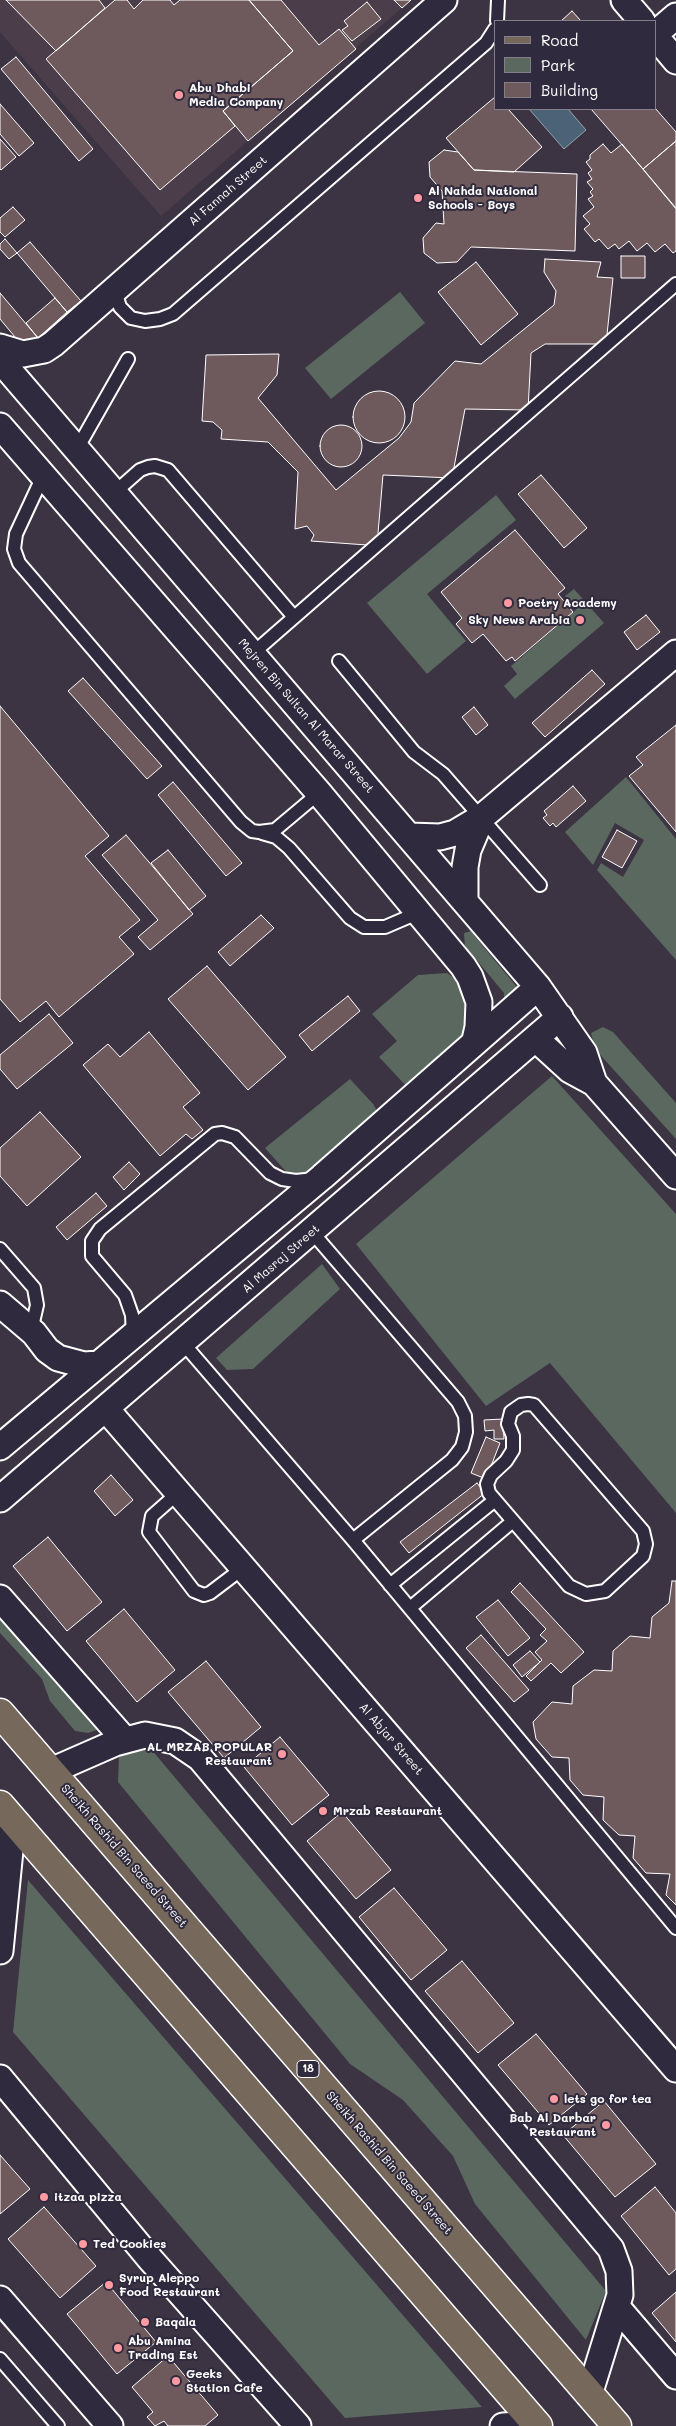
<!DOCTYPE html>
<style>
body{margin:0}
#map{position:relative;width:676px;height:2426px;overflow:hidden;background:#3c3343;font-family:Mali,sans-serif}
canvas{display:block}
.legend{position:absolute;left:494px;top:20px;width:162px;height:90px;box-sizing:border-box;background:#2f2a3d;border:1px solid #827f8b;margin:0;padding:6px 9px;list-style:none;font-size:15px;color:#fff}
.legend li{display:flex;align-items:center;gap:10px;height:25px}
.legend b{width:25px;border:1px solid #827f8b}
</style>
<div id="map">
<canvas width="676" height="2426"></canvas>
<ul class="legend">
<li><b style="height:6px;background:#76695c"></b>Road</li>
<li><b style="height:14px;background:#5a685f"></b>Park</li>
<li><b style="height:14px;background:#6e595c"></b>Building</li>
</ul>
</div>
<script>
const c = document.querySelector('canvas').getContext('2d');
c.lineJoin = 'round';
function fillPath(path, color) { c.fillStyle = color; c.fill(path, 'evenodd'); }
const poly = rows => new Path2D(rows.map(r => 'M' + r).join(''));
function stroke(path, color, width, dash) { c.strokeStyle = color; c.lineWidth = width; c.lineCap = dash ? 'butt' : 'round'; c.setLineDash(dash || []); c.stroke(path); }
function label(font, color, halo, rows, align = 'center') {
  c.font = font + ' Mali,sans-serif'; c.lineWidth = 4; c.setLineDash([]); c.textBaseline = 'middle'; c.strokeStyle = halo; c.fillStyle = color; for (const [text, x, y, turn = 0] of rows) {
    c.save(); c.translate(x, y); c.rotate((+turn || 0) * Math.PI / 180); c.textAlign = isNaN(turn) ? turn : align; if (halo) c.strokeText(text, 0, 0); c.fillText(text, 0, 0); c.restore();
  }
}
const built = poly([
 [0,0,411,0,161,216,0,32]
]);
const green = poly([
 [400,292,425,323,331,399,305,368],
 [496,495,516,520,427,594,466,641,427,674,367,603],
 [574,589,604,623,515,699,504,686,517,674,511,666,576,610,565,596],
 [626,777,676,839,676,960,597,870,601,863,623,877,644,840,615,823,593,865,565,832],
 [471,931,482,945,526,998,504,1001,504,993,465,946,464,933],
 [447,973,476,993,483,1027,410,1090,379,1057,397,1041,372,1014,418,975],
 [603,1027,613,1032,676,1103,676,1139,595,1049,591,1033],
 [552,1076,676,1214,676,1513,550,1363,486,1406,356,1244],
 [350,1079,374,1105,379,1116,316,1180,289,1175,265,1148],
 [322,1264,340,1289,253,1369,227,1370,216,1358],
 [0,1615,100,1729,88,1733,75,1731,50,1701,42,1679,0,1633],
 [151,1749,606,2291,586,2340,475,2204,453,2156,403,2100,350,2064,118,1782,119,1755],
 [28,1880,482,2407,345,2418,13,2032]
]);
const water = poly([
 [529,109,568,109,586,130,564,149,529,109]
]);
const building = poly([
 [6,0,99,0,105,8,56,51,6,0],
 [115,0,127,0,134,9,143,0,170,0,174,5,180,0,249,0,293,51,223,111,235,126,160,190,46,59,115,0],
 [249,0,281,0,319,45,339,29,356,49,248,141,223,111,293,51,249,0],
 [394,0,411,0,402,8,394,0],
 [367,2,381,19,352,41,342,30,348,26,344,21,367,2],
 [572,11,581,21,561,21,572,11],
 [16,57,93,149,79,161,1,69,16,57],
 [495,97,495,109,508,109,542,147,514,172,474,170,446,138,495,97],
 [0,104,34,143,19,156,0,134,0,104],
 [655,108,676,132,676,141,643,169,591,109,655,108],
 [0,139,16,157,1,170,0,169,0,139],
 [676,141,676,208,643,169,676,141],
 [603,144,611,153,622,144,676,209,676,251,673,253,665,244,655,252,647,243,637,251,629,241,619,249,615,244,608,249,599,239,595,242,584,229,590,224,583,216,594,207,588,199,593,196,590,192,593,189,587,182,592,179,588,173,592,170,586,162,590,159,590,155,603,144],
 [444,150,458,152,474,170,577,174,575,251,471,247,457,262,437,263,424,253,423,238,436,223,444,224,442,191,430,177,429,162,444,150],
 [13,207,25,220,5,237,0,232,0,218,13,207],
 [5,239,17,253,9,259,0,249,0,244,5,239],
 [30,242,81,301,67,312,17,253,30,242],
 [621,256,645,256,645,278,621,278,621,256],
 [545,259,601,262,597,277,613,278,606,344,545,344,531,353,528,410,465,409,452,478,383,475,378,533,381,539,370,548,367,545,311,541,314,535,307,526,295,529,298,472,268,442,221,439,222,430,213,422,202,421,206,355,279,354,277,375,258,398,336,490,399,438,411,422,414,403,455,361,481,364,554,305,556,291,544,272,545,259],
 [476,262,518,314,481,345,438,292,476,262],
 [0,293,38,338,25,349,0,319,0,293],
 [55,298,67,312,38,338,26,323,55,298],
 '353 417a26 26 0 1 1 52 0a26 26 0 1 1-52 0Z',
 '320 446a21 21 0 1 1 42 0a21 21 0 1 1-42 0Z',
 [541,475,587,528,564,548,518,494,541,475],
 [515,530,565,588,558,594,573,612,515,661,512,657,506,661,483,634,472,643,456,624,462,618,441,592,515,530],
 [646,615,660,632,637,650,624,632,646,615],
 [592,670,605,684,545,737,532,723,592,670],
 [83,678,162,766,147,779,68,691,83,678],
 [0,706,109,836,85,856,140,920,119,937,134,954,59,1017,46,1001,20,1022,0,999,0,706],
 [474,707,488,725,476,735,462,717,474,707],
 [676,725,676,832,629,776,643,765,636,757,676,725],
 [173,782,242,863,226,876,158,795,173,782],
 [573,786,586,801,556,827,553,823,550,826,543,818,547,815,544,811,573,786],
 [617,830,637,841,622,868,602,857,617,830],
 [126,835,193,914,150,950,138,937,158,920,102,855,126,835],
 [168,850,206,896,189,910,151,863,168,850],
 [261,915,274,928,230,966,218,952,261,915],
 [207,966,286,1057,248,1090,168,999,207,966],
 [348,996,360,1011,312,1051,299,1035,348,996],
 [49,1014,73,1043,17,1089,0,1069,0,1055,49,1014],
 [149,1032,200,1093,183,1107,203,1130,192,1139,186,1134,160,1156,83,1065,108,1044,120,1057,149,1032],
 [40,1112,81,1157,27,1206,0,1176,0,1148,40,1112],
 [129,1162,140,1174,124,1190,113,1177,129,1162],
 [96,1193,107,1206,67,1240,56,1227,96,1193],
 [503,1419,504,1439,494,1439,494,1430,485,1431,484,1420,503,1419],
 [486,1437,500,1443,486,1479,471,1473,486,1437],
 [111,1475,133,1500,115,1516,94,1491,111,1475],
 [477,1483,485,1493,409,1553,400,1542,477,1483],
 [48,1537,102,1602,67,1631,13,1566,48,1537],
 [672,1581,676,1581,676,1905,666,1895,670,1874,646,1873,633,1858,635,1836,619,1835,603,1820,604,1797,583,1795,570,1780,569,1758,552,1757,536,1739,533,1722,552,1702,572,1704,573,1686,594,1670,612,1671,613,1651,630,1636,650,1638,652,1617,669,1603,672,1581],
 [520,1583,584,1652,561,1673,551,1663,531,1681,526,1676,542,1660,535,1652,547,1641,540,1635,546,1629,511,1592,520,1583],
 [498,1600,530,1638,508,1656,476,1617,498,1600],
 [124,1609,175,1670,137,1702,86,1641,124,1609],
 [481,1635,529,1690,514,1702,466,1648,481,1635],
 [530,1651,540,1662,522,1677,513,1665,530,1651],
 [206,1661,261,1727,224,1758,168,1692,206,1661],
 [280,1737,329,1795,292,1825,244,1767,280,1737],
 [342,1812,391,1870,356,1899,307,1841,342,1812],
 [394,1888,447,1950,411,1980,359,1917,394,1888],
 [462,1961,514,2023,478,2053,425,1991,462,1961],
 [536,2034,587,2094,549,2125,498,2065,536,2034],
 [604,2101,656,2164,615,2197,563,2135,604,2101],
 [0,2155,30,2189,0,2214,0,2155],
 [655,2187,676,2213,676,2269,669,2275,621,2216,655,2187],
 [44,2207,96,2266,60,2298,8,2239,44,2207],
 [106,2282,156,2342,117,2374,67,2314,106,2282],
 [676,2292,676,2342,652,2313,676,2292],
 [168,2356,218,2415,205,2426,168,2426,164,2421,155,2426,147,2417,153,2412,132,2387,168,2356]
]);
const service = poly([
 [497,21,498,0],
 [115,291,120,307,131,318,145,321,160,319,173,314,486,43,495,29],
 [77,449,128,359],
 [43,476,16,534,14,549,19,563,241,822,252,831,259,832,275,830,319,793],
 [114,493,140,470,148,467,155,466,168,470,294,617],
 [252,654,676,284],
 [339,661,414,752,443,774,540,885],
 [262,833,276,837,289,848,350,918,364,927,385,927,420,912],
 [312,1232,458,1402,465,1416,466,1432,462,1447,452,1460,353,1540],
 [0,1249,34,1288,37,1305,31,1331],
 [133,1336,132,1315,125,1295,92,1256,92,1241,100,1229,215,1134,222,1133,235,1137,270,1173,282,1179,296,1181,314,1179],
 [183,1343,353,1540,676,1928],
 [528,1404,534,1405,643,1531,646,1544,643,1556,605,1591,586,1594,569,1586,489,1493,487,1484,491,1475,506,1461,513,1450,513,1436,508,1424,511,1412,521,1405,528,1404],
 [178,1493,152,1516,149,1532,194,1591,204,1595,210,1593,243,1568],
 [390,1585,495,1500],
 [410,1608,513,1521],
 [0,2359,58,2426]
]);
const minor = poly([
 [624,0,642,21],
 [655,34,676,16],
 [655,36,676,61],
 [0,347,23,354,44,350,53,344,444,0],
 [0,360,538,987,584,1053,594,1083],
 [0,426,319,793,463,966,470,977,479,1002,478,1027,475,1040],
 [409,836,440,837,455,833,482,817,676,653],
 [465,902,465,867,468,850,482,817],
 [536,1039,570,1070,594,1083,676,1176],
 [0,1304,34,1333,47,1350,58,1358,84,1365,99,1364],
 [106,1409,676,2069],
 [0,1447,322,1177,538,987],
 [0,1499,560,1017],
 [0,1598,124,1739],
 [51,1771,115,1743,145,1735,175,1741,200,1758,611,2249,619,2271,620,2295,589,2395],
 [0,1951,13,1820],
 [0,2078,151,2260,298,2426],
 [0,2299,110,2426],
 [617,2307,676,2376],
 [503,2426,536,2424]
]);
const primary = poly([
 [0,1713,617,2426],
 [0,1805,538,2426]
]);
const markers = [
 [179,95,5,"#ff9aa2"],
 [418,198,5,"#ff9aa2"],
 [508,603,5,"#ff9aa2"],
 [580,620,5,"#ff9aa2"],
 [282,1754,5,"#ff9aa2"],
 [323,1811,5,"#ff9aa2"],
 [554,2099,5,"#ff9aa2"],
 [606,2125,5,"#ff9aa2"],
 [44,2197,5,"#ff9aa2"],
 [83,2244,5,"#ff9aa2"],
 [109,2285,5,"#ff9aa2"],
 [145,2322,5,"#ff9aa2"],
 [118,2348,5,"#ff9aa2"],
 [176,2381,5,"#ff9aa2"]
];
const shields = [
 [308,2069,22]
];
const shieldNames = [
 ["18",308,2069]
];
const poiNames = [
 ["Abu Dhabi",189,88],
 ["Media Company",189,102],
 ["Al Nahda National",428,191],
 ["Schools - Boys",428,205],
 ["Poetry Academy",518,603],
 ["Sky News Arabia",570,620,"right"],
 ["AL MRZAB POPULAR",272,1747,"right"],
 ["Restaurant",272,1761,"right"],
 ["Mrzab Restaurant",333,1811],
 ["lets go for tea",564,2099],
 ["Bab Al Darbar",596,2118,"right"],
 ["Restaurant",596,2132,"right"],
 ["itzaa pizza",54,2197],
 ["Ted Cookies",93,2244],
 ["Syrup Aleppo",119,2278],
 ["Food Restaurant",119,2292],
 ["Baqala",155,2322],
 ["Abu Amina",128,2341],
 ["Trading Est",128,2355],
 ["Geeks",186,2374],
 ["Station Cafe",186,2388]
];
const streetNames = [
 ["Al Fannah Street",228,191,-41],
 ["Mejren Bin Sultan Al Marar Street",306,716,49],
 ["Al Masraj Street",281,1259,-41],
 ["Al Abjar Street",391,1739,49],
 ["Sheikh Rashid Bin Saeed Street",124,1856,49],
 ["Sheikh Rashid Bin Saeed Street",389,2163,49]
];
fillPath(built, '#4b3e4a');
fillPath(green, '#5a685f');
fillPath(water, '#4c6377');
stroke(water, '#94a1ad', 1);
fillPath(building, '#6e595c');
stroke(building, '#fff', 1);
stroke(service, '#fff', 16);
stroke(minor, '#fff', 29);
stroke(primary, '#fff', 31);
stroke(service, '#2f2a3d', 12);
stroke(minor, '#2f2a3d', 25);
stroke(primary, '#76695c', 28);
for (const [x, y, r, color] of markers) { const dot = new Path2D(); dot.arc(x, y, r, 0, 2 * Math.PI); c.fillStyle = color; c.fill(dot); stroke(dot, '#2f2a3d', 2); }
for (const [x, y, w] of shields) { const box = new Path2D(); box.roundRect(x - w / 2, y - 8.5, w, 17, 4); c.fillStyle = '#2f2a3d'; c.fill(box); stroke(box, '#fff', 1); }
label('bold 11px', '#fff', null, shieldNames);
label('bold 12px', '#fff', '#2f2a3d', poiNames, 'left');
label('12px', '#fff', '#2f2a3d', streetNames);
</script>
